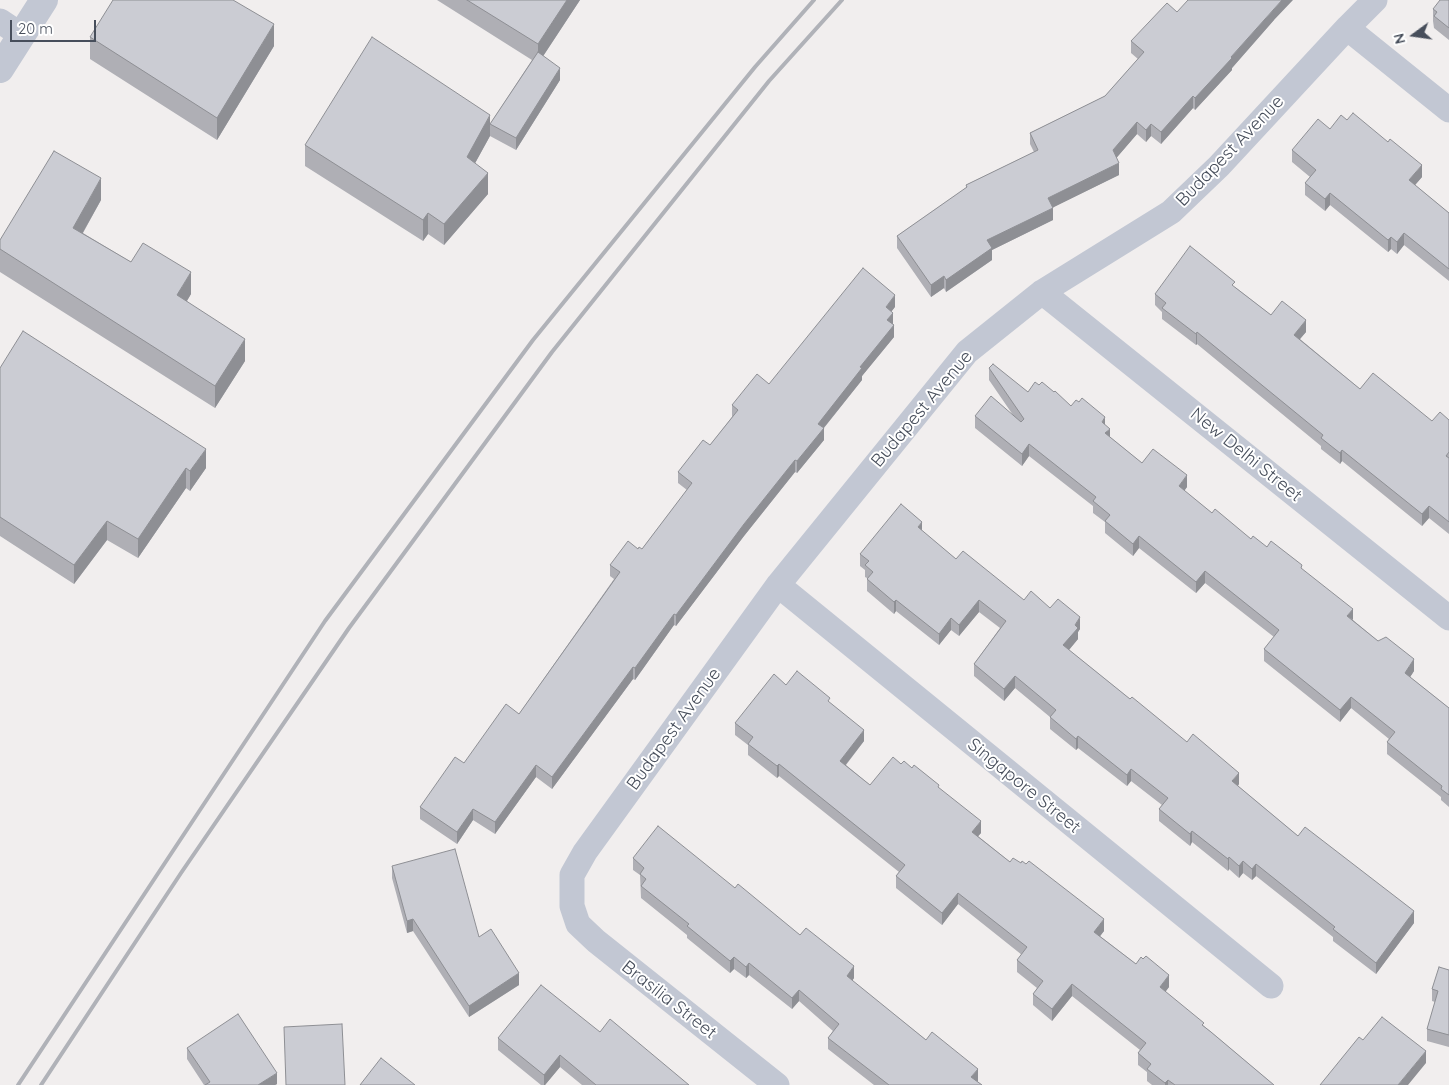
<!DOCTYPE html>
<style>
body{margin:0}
#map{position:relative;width:1449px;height:1085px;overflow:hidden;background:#f1eeee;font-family:Quicksand,sans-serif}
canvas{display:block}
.north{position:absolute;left:1389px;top:10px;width:50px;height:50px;-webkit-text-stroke:4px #fff;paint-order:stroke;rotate:256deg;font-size:14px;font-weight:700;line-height:20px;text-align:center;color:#474e5b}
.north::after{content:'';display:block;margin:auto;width:18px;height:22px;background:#474e5b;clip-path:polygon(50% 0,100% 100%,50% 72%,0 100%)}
.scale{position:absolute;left:10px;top:20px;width:86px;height:22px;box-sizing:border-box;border:2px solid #474e5b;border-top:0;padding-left:6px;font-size:15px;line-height:18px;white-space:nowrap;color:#474e5b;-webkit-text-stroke:4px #fff;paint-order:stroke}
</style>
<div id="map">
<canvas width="1449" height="1085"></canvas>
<div class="north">N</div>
<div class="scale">20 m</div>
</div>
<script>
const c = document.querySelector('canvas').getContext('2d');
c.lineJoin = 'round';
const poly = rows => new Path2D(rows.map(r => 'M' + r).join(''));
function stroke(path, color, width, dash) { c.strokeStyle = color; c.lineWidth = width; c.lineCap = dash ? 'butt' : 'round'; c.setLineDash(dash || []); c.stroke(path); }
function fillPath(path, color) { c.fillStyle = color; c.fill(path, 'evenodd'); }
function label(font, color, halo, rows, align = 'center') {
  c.font = font + ' Quicksand,sans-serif'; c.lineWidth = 4; c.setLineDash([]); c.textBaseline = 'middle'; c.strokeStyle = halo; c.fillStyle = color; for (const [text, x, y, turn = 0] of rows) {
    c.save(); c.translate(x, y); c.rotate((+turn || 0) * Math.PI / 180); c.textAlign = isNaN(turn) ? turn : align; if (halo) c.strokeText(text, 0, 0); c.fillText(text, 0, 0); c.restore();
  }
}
const minor = poly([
 [0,21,21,35],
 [1347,28,1449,110],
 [1042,292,1449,618],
 [778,585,1271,986],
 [777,1085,596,941,578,924,572,906,572,875,585,852,778,585,967,352,1042,292,1171,212,1219,166,1347,28,1375,0]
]);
const tertiary = poly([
 [0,69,44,0]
]);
const rail = poly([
 [18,1085,325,621,533,340,755,67,814,0],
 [41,1085,181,873,349,628,552,352,769,81,842,0]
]);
const wall = poly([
 [437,0,580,0,543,56,560,80,516,150,490,136,475,163,488,194,444,245,428,234,423,241,305,166,305,145,490,124,532,60],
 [1449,0,1449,40,1434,28,1433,21,1433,9],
 [1177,12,1274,20,1232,68,1232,70,1195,110,1193,108,1161,144,1151,136,1146,142,1137,134,1116,158,1119,175,1053,207,1053,220,992,250,992,260,946,292,944,288,931,297,897,248,897,236,966,188,966,185,1034,152,1030,144,1030,133,1105,96,1138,59,1131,53,1131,41],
 [90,37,274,46,217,140,90,59],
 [1330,129,1422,177,1415,185,1449,213,1449,281,1404,245,1397,254,1391,249,1388,252,1330,205,1325,211,1305,195,1305,183,1310,177,1292,162,1292,150],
 [101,200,83,233,131,262,191,294,187,301,245,361,215,408,0,272,0,240],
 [1235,287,1271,315,1306,332,1300,339,1360,389,1432,421,1449,420,1449,534,1429,518,1422,526,1342,461,1340,464,1321,449,1321,446,1197,344,1196,345,1162,319,1162,312,1155,305,1155,294],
 [895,307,891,312,894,337,862,376,862,380,824,428,824,440,797,473,795,472,744,536,676,626,674,625,635,680,633,679,552,789,536,777,495,834,473,820,457,844,420,819,420,807,464,763,519,714,614,579,610,576,610,565,638,549,642,549,687,490,678,483,678,472,710,445,732,417,732,405,769,384],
 [0,368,206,468,190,491,186,488,138,558,107,540,74,584,0,536],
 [989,368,1028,392,1071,406,1105,425,1110,437,1142,463,1187,487,1184,491,1212,513,1251,539,1267,547,1302,569,1353,620,1414,671,1410,677,1449,708,1449,807,1441,800,1441,797,1387,754,1387,742,1389,739,1351,708,1340,722,1264,661,1264,649,1274,637,1205,583,1196,593,1139,548,1133,556,1105,533,1105,522,1093,513,1093,506,1029,456,1022,466,975,428,975,416,1013,415,989,380],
 [922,531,956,559,1024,600,1050,608,1080,629,1078,632,1078,639,1069,650,1130,699,1239,784,1238,786,1298,836,1414,923,1376,974,1333,941,1333,937,1256,876,1252,880,1243,873,1239,878,1229,869,1228,871,1192,842,1190,846,1159,821,1159,809,1162,805,1131,781,1127,786,1078,748,1076,750,1050,729,1050,717,1015,688,1004,701,974,676,974,664,1000,628,979,612,959,636,951,630,939,645,896,611,894,614,867,591,867,578,865,577,865,570,860,566,860,554],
 [786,685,830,703,864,741,846,765,870,785,901,764,939,788,981,833,978,836,1010,862,1104,931,1100,936,1136,964,1169,987,1165,992,1204,1026,1274,1085,1152,1085,1147,1081,1147,1072,1138,1065,1138,1053,1140,1050,1072,996,1052,1021,1033,1005,1033,994,1037,988,1017,972,1017,960,1022,955,958,904,942,925,896,888,896,876,899,872,779,776,777,778,748,755,748,745,735,735,735,723],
 [633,858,735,888,800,935,854,978,852,981,978,1081,977,1081,982,1085,874,1085,828,1049,828,1038,833,1031,799,1001,792,1009,749,975,746,978,734,969,730,973,687,938,687,935,641,898,640,875,633,870],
 [392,866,479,937,519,985,469,1017,413,931,407,933,392,878],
 [1449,970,1449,1047,1427,1041,1427,1029,1435,1002,1432,1001,1432,989],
 [600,1032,689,1085,582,1085,560,1067,545,1085,541,1085,498,1050,498,1038],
 [187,1048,277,1084,275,1085,204,1085,187,1059]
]);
const shadedWall = poly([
 [567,0,580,0,538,64,538,44],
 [1282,0,1293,0,1274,20,1232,68,1232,70,1195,110,1195,98],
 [274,24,274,46,217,140,217,118],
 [560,68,560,80,516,150,516,138],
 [1193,96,1193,108,1161,144,1161,132],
 [490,115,490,136,467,178,467,157],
 [1137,122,1137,134,1113,162,1113,150],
 [1151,124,1151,136,1146,142,1146,130],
 [1119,163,1119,175,1048,210,1048,198],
 [1422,165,1422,177,1409,192,1409,180],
 [488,173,488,194,444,245,444,224],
 [101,178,101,200,73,250,73,228],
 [1330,193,1330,205,1325,211,1325,199],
 [1053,208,1053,220,992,250,992,260,946,292,946,280,987,240],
 [428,213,428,234,423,241,423,220],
 [1404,233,1404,245,1397,254,1397,242],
 [1391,237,1391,249,1388,252,1388,240],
 [191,272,191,294,177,317,177,295],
 [944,276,944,288,931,297,931,285],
 [895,295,895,307,886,318,886,307],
 [893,313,893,325,887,320],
 [1306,320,1306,332,1294,346,1294,335],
 [894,325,894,337,862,376,862,380,818,435,818,424,860,367],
 [1197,332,1197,344,1196,345,1196,334],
 [245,339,245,361,215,408,215,386],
 [1105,417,1105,429,1102,422],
 [824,428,824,440,797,473,797,461],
 [1110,429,1110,440,1105,433],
 [1029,444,1029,456,1022,466,1022,454],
 [206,449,206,468,190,491,190,471],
 [1342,450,1342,461,1340,464,1340,453],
 [795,460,795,472,744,536,676,626,676,615,744,524],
 [186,468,186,488,138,558,138,539],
 [1187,475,1187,487,1179,498,1179,486],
 [1429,506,1429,518,1422,526,1422,514],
 [107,521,107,540,74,584,74,565],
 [922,522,922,533,918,527],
 [1139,536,1139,548,1133,556,1133,544],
 [1205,571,1205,583,1196,593,1196,582],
 [896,600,896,611,894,614,894,602],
 [979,600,979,612,959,636,959,625],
 [1353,609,1353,620,1347,616],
 [674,614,674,625,635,680,635,668],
 [1080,617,1080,629,1078,632,1078,639,1063,657,1063,645,1075,625],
 [951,618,951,630,939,645,939,634],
 [1414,659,1414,671,1405,685,1405,673],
 [633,667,633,679,552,789,552,777],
 [1015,676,1015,688,1004,701,1004,689],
 [1351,697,1351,708,1340,722,1340,710],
 [864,730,864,741,840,772,840,761],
 [1078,736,1078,748,1076,750,1076,739],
 [779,764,779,776,777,778,777,766],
 [536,765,536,777,495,834,495,822],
 [1131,769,1131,781,1127,786,1127,775],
 [1239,773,1239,784,1232,793,1232,781],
 [473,809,473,820,457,844,457,832],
 [981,821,981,833,972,843,972,832],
 [1192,831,1192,842,1190,846,1190,834],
 [1229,857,1229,869,1228,871,1228,859],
 [1243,861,1243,873,1239,878,1239,866],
 [1256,864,1256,876,1252,880,1252,869],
 [958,893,958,904,942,925,942,913],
 [1414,911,1414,923,1376,974,1376,963],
 [413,919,413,931,407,933,407,921],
 [1104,919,1104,931,1094,944,1094,932],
 [734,957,734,969,730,973,730,961],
 [749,963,749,975,746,978,746,967],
 [854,966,854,978,847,988,847,976],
 [519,973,519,985,469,1017,469,1006],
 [1169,975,1169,987,1160,999,1160,987],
 [1072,984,1072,996,1052,1021,1052,1009],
 [799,990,799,1001,792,1009,792,998],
 [1426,1051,1426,1063,1408,1085,1398,1085],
 [560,1055,560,1067,545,1085,544,1085,544,1075],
 [978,1069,978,1081,974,1085,971,1077],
 [277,1073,277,1084,275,1085,258,1085],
 [1168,1080,1168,1085,1165,1085,1165,1083]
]);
const building = poly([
 [113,0,233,0,274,24,217,118,90,37,113,0],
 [467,0,567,0,538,44,467,0],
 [1188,0,1282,0,1231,57,1232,58,1195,98,1193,96,1161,132,1151,124,1146,130,1137,122,1113,150,1119,163,1048,198,1053,208,987,240,992,248,946,280,944,276,931,285,897,236,967,187,966,185,1038,150,1030,133,1105,96,1144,52,1131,41,1167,3,1177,12,1188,0],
 [1440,0,1449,0,1449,28,1434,16,1437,12,1433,9,1440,0],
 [372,37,490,115,467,157,488,173,444,224,428,213,423,220,305,145,372,37],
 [538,52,560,68,516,138,490,124,538,52],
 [1353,113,1388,142,1390,139,1422,165,1409,180,1449,213,1449,269,1404,233,1397,242,1391,237,1388,240,1330,193,1325,199,1305,183,1316,170,1292,150,1318,119,1330,129,1341,115,1347,120,1353,113],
 [54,151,101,178,73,228,131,262,143,243,191,272,177,295,245,339,215,386,0,249,0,240,54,151],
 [1190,246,1235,282,1232,285,1271,315,1282,301,1306,320,1294,335,1360,389,1373,373,1432,421,1440,412,1449,420,1449,452,1446,456,1449,458,1449,522,1429,506,1422,514,1342,450,1340,453,1321,438,1323,435,1197,332,1196,334,1162,308,1166,303,1155,294,1190,246],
 [863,268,895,295,886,307,893,313,887,320,894,325,860,367,862,368,818,424,824,428,797,461,795,460,744,524,676,615,674,614,635,668,633,667,552,777,536,765,495,822,473,809,457,832,420,807,455,757,464,763,506,704,519,714,620,572,610,565,628,541,638,549,639,547,642,549,692,483,678,472,703,440,710,445,738,410,732,405,757,374,769,384,863,268],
 [23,331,206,449,190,471,186,468,138,539,107,521,74,565,0,517,0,368,23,331],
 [993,364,1028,392,1035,382,1039,385,1042,382,1054,392,1055,391,1071,406,1076,400,1079,402,1082,398,1105,417,1102,422,1110,429,1105,433,1142,463,1153,449,1187,475,1179,486,1212,513,1215,509,1251,539,1253,536,1267,547,1271,541,1302,565,1301,568,1353,609,1347,616,1378,641,1386,637,1414,659,1405,673,1449,708,1449,795,1441,789,1442,786,1387,742,1395,732,1351,697,1340,710,1264,649,1279,630,1205,571,1196,582,1139,536,1133,544,1105,521,1110,515,1093,501,1096,497,1029,444,1022,454,975,416,991,396,1021,422,1024,419,989,368,993,364],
 [901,504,922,522,918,527,956,559,963,551,1024,600,1031,591,1050,608,1058,599,1080,617,1075,625,1078,628,1063,645,1130,699,1132,697,1187,742,1193,734,1239,773,1232,781,1298,836,1305,827,1414,911,1376,963,1333,929,1335,927,1256,864,1252,869,1243,861,1239,866,1229,857,1228,859,1192,831,1190,834,1159,809,1168,798,1131,769,1127,775,1078,736,1076,739,1050,717,1056,710,1015,676,1004,689,974,664,1006,621,979,600,959,625,951,618,939,634,896,600,894,602,867,579,873,572,865,565,869,561,860,554,901,504],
 [797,671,830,698,828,701,864,730,840,761,870,785,893,757,901,764,904,761,912,768,914,765,939,785,938,787,981,821,972,832,1010,862,1013,858,1021,863,1022,861,1026,864,1029,861,1104,919,1094,932,1136,964,1141,957,1143,959,1146,956,1169,975,1160,987,1204,1023,1202,1025,1211,1032,1274,1085,1175,1085,1168,1080,1165,1083,1147,1069,1151,1064,1138,1053,1146,1043,1072,984,1052,1009,1033,994,1043,981,1017,960,1027,947,958,893,942,913,896,876,905,865,779,764,777,766,748,744,753,737,735,723,774,674,786,685,797,671],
 [658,826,735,888,738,884,800,935,806,928,854,966,847,976,926,1040,932,1032,978,1069,971,1077,982,1085,889,1085,828,1038,839,1024,799,990,792,998,749,963,746,967,734,957,730,961,687,926,689,924,641,886,646,879,640,874,644,868,633,858,658,826],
 [455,849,479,937,491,929,519,973,469,1006,413,919,407,921,392,866,455,849],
 [1439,967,1449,970,1449,1035,1427,1029,1438,991,1432,989,1439,967],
 [541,985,600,1032,610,1019,689,1085,596,1085,560,1055,544,1075,498,1038,541,985],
 [238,1014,277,1073,258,1085,205,1085,210,1082,187,1048,238,1014],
 [1382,1017,1426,1051,1398,1085,1320,1085,1359,1037,1363,1040,1382,1017],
 [342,1024,345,1085,286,1085,284,1027,342,1024],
 [381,1058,415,1085,360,1085,381,1058]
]);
const streetNames = [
 ["Budapest Avenue",1230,151,-46],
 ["Budapest Avenue",922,409,-50],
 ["New Delhi Street",1246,455,39],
 ["Budapest Avenue",674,729,-54],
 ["Singapore Street",1024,786,39],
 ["Brasilia Street",669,1000,38]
];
stroke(minor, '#c2c7d3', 25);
stroke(tertiary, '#c2c7d3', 28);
stroke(rail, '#b0b2b8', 4);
fillPath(wall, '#afafb5');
fillPath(shadedWall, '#8e8f94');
fillPath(building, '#cbccd3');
stroke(building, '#8e8f94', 1);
label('18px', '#474e5b', '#fff', streetNames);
</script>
